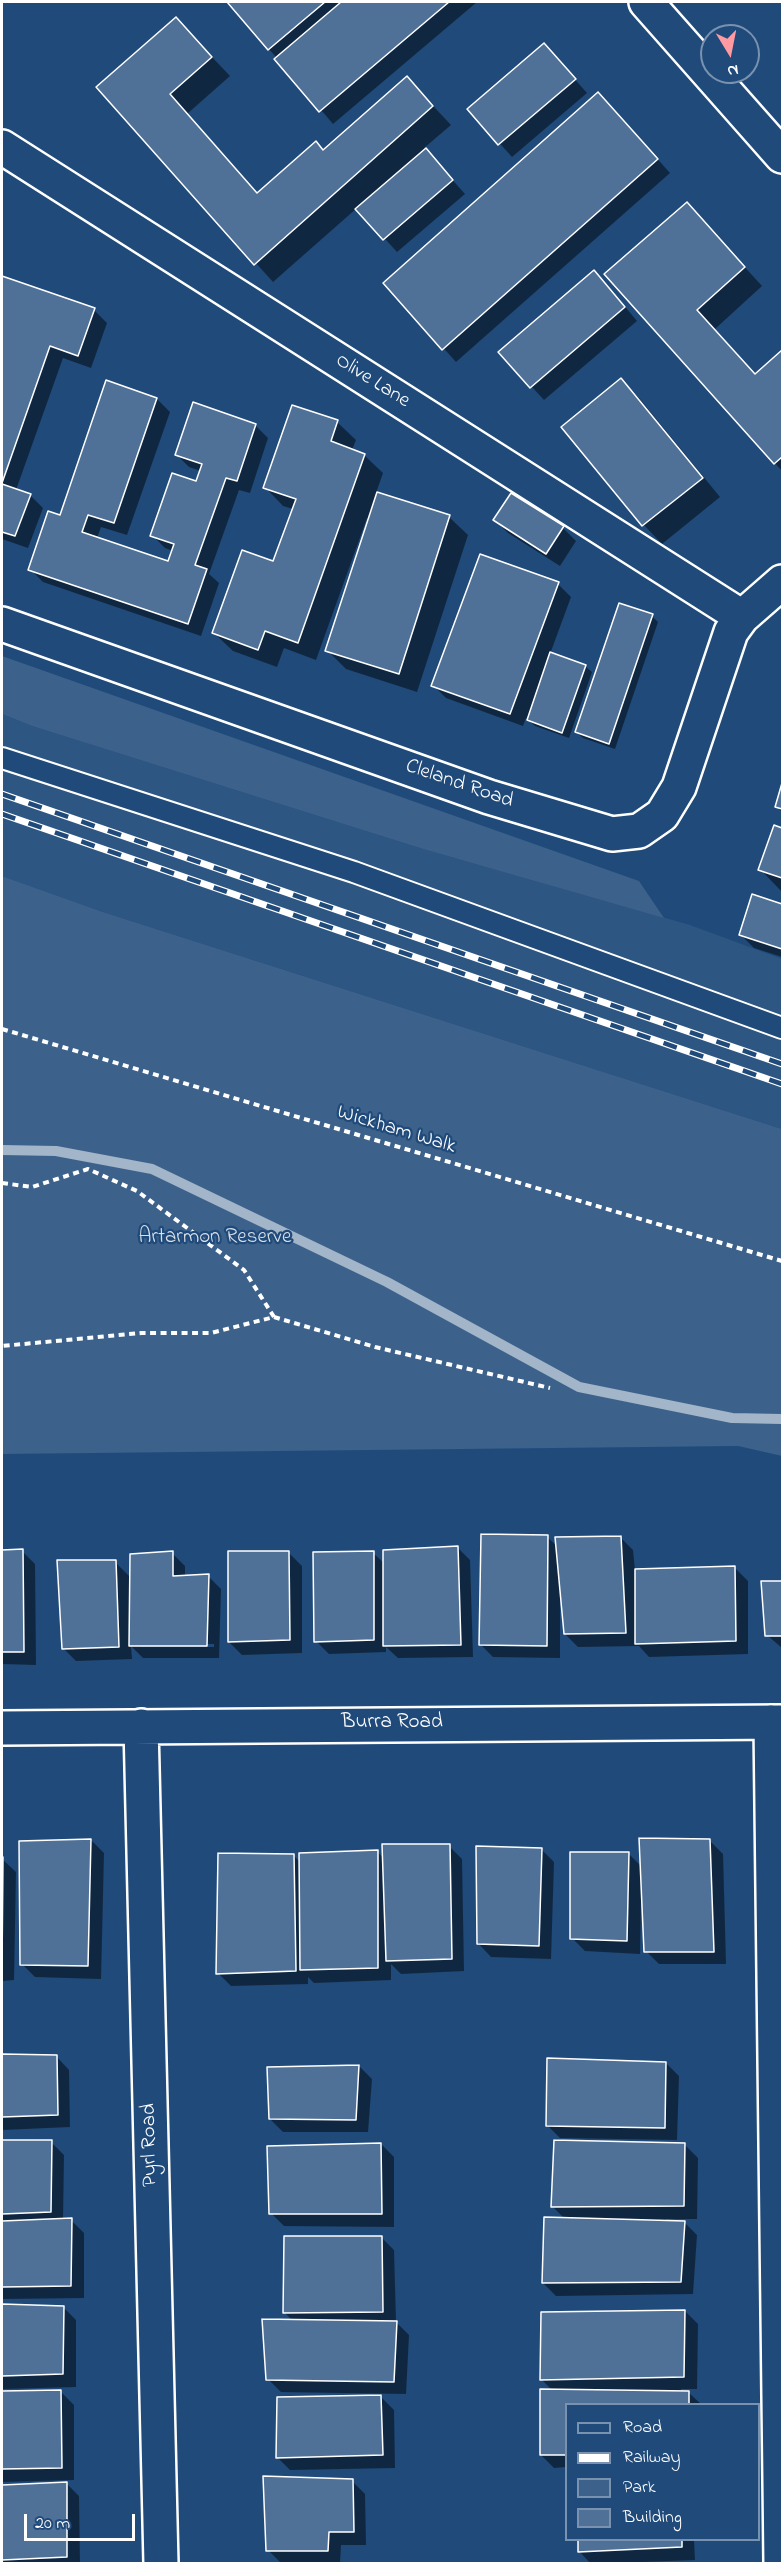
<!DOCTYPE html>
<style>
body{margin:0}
#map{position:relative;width:784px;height:2565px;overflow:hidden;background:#1f4a7a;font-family:"Indie Flower",sans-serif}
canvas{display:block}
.frame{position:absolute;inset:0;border:3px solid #fff;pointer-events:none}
.legend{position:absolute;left:565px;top:2403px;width:195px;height:138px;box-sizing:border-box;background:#1f4a7a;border:2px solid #7992af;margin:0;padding:8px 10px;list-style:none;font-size:18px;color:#fff}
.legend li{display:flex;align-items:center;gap:12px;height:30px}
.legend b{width:30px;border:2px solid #7992af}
.north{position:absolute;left:700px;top:24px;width:60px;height:60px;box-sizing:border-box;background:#1f4a7a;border:2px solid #7992af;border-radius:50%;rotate:170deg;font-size:16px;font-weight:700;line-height:24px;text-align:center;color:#fff}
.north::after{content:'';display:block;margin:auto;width:21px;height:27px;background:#ff9aa2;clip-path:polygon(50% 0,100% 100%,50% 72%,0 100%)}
.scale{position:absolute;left:24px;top:2514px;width:111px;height:27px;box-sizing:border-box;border:3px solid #fff;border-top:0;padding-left:8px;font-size:18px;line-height:21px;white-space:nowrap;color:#fff;-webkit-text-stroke:4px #1f4a7a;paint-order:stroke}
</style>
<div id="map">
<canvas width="784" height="2565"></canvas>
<div class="frame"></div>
<ul class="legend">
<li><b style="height:8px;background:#1f4a7a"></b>Road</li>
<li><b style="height:8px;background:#fff"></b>Railway</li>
<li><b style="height:16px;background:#3c618b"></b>Park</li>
<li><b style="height:16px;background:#507197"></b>Building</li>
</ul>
<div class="north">N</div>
<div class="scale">20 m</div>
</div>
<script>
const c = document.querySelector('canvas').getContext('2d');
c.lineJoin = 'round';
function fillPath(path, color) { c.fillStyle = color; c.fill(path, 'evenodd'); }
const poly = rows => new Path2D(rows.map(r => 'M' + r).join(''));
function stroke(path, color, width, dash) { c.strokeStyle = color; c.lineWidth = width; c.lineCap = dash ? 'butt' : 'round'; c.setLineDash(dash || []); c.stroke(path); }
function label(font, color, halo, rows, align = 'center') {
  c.font = font + ' "Indie Flower",sans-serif'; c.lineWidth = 4.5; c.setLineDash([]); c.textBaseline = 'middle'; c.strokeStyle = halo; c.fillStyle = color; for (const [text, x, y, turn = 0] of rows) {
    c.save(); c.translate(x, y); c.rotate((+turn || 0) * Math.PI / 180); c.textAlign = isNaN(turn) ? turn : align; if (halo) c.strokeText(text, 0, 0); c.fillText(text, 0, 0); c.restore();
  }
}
const built = poly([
 [2,714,32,726,423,849,690,925,782,959,782,1129,103,912,2,876]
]);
const green = poly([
 [2,656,639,881,664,918,423,849,32,726,2,714],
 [2,876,103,912,782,1129,782,1456,738,1446,2,1454]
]);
const shadow = poly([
 [229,2,477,2,333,124],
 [176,19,230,76,187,114,258,194,324,151,407,78,451,125,424,148,465,194,397,252,357,208,273,282,98,88],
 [556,58,587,93,512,157,469,109],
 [611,107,670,173,456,362,385,283],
 [687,204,762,286,715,329,756,375,782,352,782,471,606,274],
 [2,277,94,310,107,323,91,368,63,358,16,490,30,495,43,508,28,548,2,539],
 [607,285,637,321,544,400,500,352],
 [621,380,639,398,720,497,662,544,644,525,563,427],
 [157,399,170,412,127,535,101,527,97,538,169,563,173,551,165,548,152,535,197,483,201,471,189,467,176,454,255,425,268,438,250,493,239,490,209,574,219,583,201,636,43,582,30,569,61,517],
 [337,422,356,440,352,450,364,455,383,473,376,493,449,517,468,535,417,692,346,669,327,650,370,519,367,518,316,660,284,648,277,667,233,651,214,633,274,563,293,509,283,506,265,487],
 [495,520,563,528,576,541,560,566,508,533],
 [558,584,571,597,550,654,585,666,592,672,569,738,535,726,526,718,523,726,446,698,433,685],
 [652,616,658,622,615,749,583,738,576,732],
 [782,788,782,812,776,806],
 [775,827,782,830,782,892,760,869],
 [753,896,782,905,782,957,754,948,741,935],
 [547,1537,558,1547,620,1537,633,1550,635,1570,735,1568,748,1581,748,1654,649,1657,639,1646,578,1647,565,1634,562,1600,560,1600,560,1658,493,1657,480,1644],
 [457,1547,470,1560,473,1657,398,1658,386,1647,386,1652,329,1654,316,1641,373,1553,385,1564],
 [2,1551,22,1551,35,1564,36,1665,2,1664],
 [172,1553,185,1566,185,1577,208,1576,221,1589,219,1658,143,1658,131,1646,132,1659,76,1661,63,1648,115,1562,131,1578],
 [141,1644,214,1644,214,1647,141,1647],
 [289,1553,302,1566,302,1653,242,1655,229,1642],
 [763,1582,782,1583,782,1648,767,1635],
 [91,1840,104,1853,101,1979,35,1977,22,1964],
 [710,1841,723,1854,726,1964,659,1964,646,1951,644,1902,641,1902,640,1954,585,1951,572,1938,629,1854,642,1867],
 [449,1846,462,1859,464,1971,401,1974,391,1964,391,1980,314,1983,308,1977,308,1984,231,1986,218,1973,294,1856,301,1863,377,1851,384,1859],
 [541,1849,554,1862,551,1959,491,1957,478,1943],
 [2,1859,16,1872,14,1980,2,1981],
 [2,2056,56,2056,69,2070,70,2127,2,2130],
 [666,2063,679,2076,677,2140,560,2138,547,2125],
 [359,2066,372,2079,368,2132,283,2132,270,2119],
 [2,2141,51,2142,64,2155,63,2220,71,2220,84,2233,84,2298,2,2299],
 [381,2144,394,2157,394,2227,284,2226,271,2213],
 [685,2145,698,2158,697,2219,666,2219,666,2222,684,2222,697,2235,693,2294,556,2296,543,2283,565,2219,552,2206],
 [381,2237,394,2250,396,2322,409,2335,406,2394,281,2392,268,2379,293,2321,285,2313],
 [2,2306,63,2307,76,2320,76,2387,2,2389],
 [685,2311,698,2324,697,2389,681,2389,681,2392,688,2392,701,2404,566,2404,566,2467,554,2468,541,2455,553,2391,542,2380],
 [61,2392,74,2405,74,2480,2,2482,2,2393],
 [381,2397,394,2410,395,2468,290,2470,277,2457],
 [352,2481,365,2494,366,2545,341,2545,340,2563,281,2563,268,2550],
 [66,2483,79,2496,80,2564,2,2564,2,2486],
 [579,2540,694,2540,695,2560,591,2564,579,2551]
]);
const stream = poly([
 [2,1150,56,1151,152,1169,387,1282,579,1387,732,1418,782,1419]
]);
const building = poly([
 [227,2,325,2,268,50,227,2],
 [341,2,449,2,319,112,274,59,341,2],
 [176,17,212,57,170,94,257,193,316,141,323,150,407,76,433,106,254,265,96,87,176,17],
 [544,43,576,79,498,145,467,109,544,43],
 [598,92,658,159,442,350,383,283,598,92],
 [426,148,453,180,383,240,355,209,426,148],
 [687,202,745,267,697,310,755,374,782,350,782,457,774,464,604,274,687,202],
 [594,270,625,307,530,388,498,352,594,270],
 [2,276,95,308,78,356,50,346,2,483,2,276],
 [621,378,703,478,642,526,561,427,621,378],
 [106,380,157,398,114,523,88,515,82,532,168,561,174,544,150,536,172,473,196,481,202,464,175,455,193,402,256,424,237,481,226,478,195,565,207,569,188,624,28,570,48,511,60,515,106,380],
 [292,405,338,420,331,441,365,454,298,643,265,631,258,650,212,633,242,550,273,561,296,499,263,488,292,405],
 [2,484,31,494,15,536,2,532,2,484],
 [377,492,450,515,399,674,325,651,377,492],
 [511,493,564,526,546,554,493,520,511,493],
 [480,554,559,582,510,714,431,686,480,554],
 [619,603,653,614,609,744,575,732,619,603],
 [550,652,586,665,562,733,527,720,550,652],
 [782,783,782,809,775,807,782,783],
 [774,825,782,828,782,878,758,870,774,825],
 [752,894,782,904,782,949,739,935,752,894],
 [481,1534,548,1535,547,1646,479,1645,481,1534],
 [621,1536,626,1633,564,1634,555,1537,621,1536],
 [458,1546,461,1645,383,1646,383,1550,458,1546],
 [23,1549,24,1652,2,1652,2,1550,23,1549],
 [173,1551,173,1576,209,1574,207,1646,129,1646,130,1554,173,1551],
 [228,1551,289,1551,290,1640,228,1642,228,1551],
 [374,1551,374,1640,314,1642,313,1552,374,1551],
 [57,1560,116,1560,119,1647,62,1649,57,1560],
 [735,1566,736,1641,635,1644,635,1569,735,1566],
 [761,1581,782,1581,782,1636,765,1636,761,1581],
 [639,1838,710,1839,714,1952,644,1952,639,1838],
 [91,1839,88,1966,20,1965,19,1841,91,1839],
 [382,1844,450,1844,452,1959,386,1961,382,1844],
 [476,1846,542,1848,539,1946,477,1944,476,1846],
 [378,1850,378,1968,300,1970,299,1853,378,1850],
 [570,1852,629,1852,627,1941,570,1939,570,1852],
 [218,1853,294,1854,296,1971,216,1974,218,1853],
 [2,1857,3,1857,2,1968,2,1857],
 [2,2054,57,2055,58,2115,2,2117,2,2054],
 [547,2058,666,2062,665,2128,546,2126,547,2058],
 [359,2065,356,2120,269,2119,267,2067,359,2065],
 [2,2140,52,2140,51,2212,2,2214,2,2140],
 [554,2140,685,2143,684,2206,551,2207,554,2140],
 [381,2143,382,2214,269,2214,267,2146,381,2143],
 [544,2217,685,2221,681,2282,542,2283,544,2217],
 [72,2218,71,2286,2,2287,2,2221,72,2218],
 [284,2236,382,2236,383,2312,283,2313,284,2236],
 [2,2304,64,2306,63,2374,2,2376,2,2304],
 [685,2310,684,2377,540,2380,541,2312,685,2310],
 [262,2319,397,2321,394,2382,266,2380,262,2319],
 [540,2389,689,2391,689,2404,566,2404,566,2455,540,2455,540,2389],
 [61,2390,62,2468,2,2469,2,2391,61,2390],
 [381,2395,383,2455,276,2458,277,2397,381,2395],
 [263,2476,353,2479,354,2532,329,2532,328,2551,266,2551,263,2476],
 [67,2482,67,2557,2,2560,2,2485,67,2482],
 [578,2540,682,2540,682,2547,578,2552,578,2540]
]);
const path = poly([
 [2,1029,782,1261],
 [2,1183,32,1187,88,1169,137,1191,244,1270,274,1317,211,1333,141,1333,2,1346],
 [274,1317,375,1347,550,1388]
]);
const lane = poly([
 [2,758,354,872,782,1028]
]);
const street = poly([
 [2,147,742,617],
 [2,624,489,797,612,834,639,831,662,815,679,787,731,632,742,617,782,582],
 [771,1722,781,2564],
 [141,1726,161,2564],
 [2,1728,782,1722]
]);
const secondary = poly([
 [646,2,782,156]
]);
const rail = poly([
 [2,794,782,1064],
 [2,814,782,1084]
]);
const streetNames = [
 ["Olive Lane",372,382,32],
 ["Cleland Road",459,785,19],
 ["Wickham Walk",396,1131,17],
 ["Burra Road",392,1724],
 ["Pyrl Road",151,2145,-91]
];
const parkNames = [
 ["Artarmon Reserve",215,1239]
];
fillPath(built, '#2e5683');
fillPath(green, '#3c618b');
fillPath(shadow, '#0007');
stroke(stream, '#a3b5c8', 10);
fillPath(building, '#507197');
stroke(building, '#fff', 1.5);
stroke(lane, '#fff', 24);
stroke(street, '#fff', 38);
stroke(secondary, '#fff', 38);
stroke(path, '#fff', 4, [6, 4.5]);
stroke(lane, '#1f4a7a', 20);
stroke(street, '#1f4a7a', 33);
stroke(secondary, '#1f4a7a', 33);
stroke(rail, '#fff', 7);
stroke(rail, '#1f4a7a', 4.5, [14]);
label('21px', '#fff', '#1f4a7a', streetNames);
label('21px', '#d8dfe8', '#1f4a7a', parkNames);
</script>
